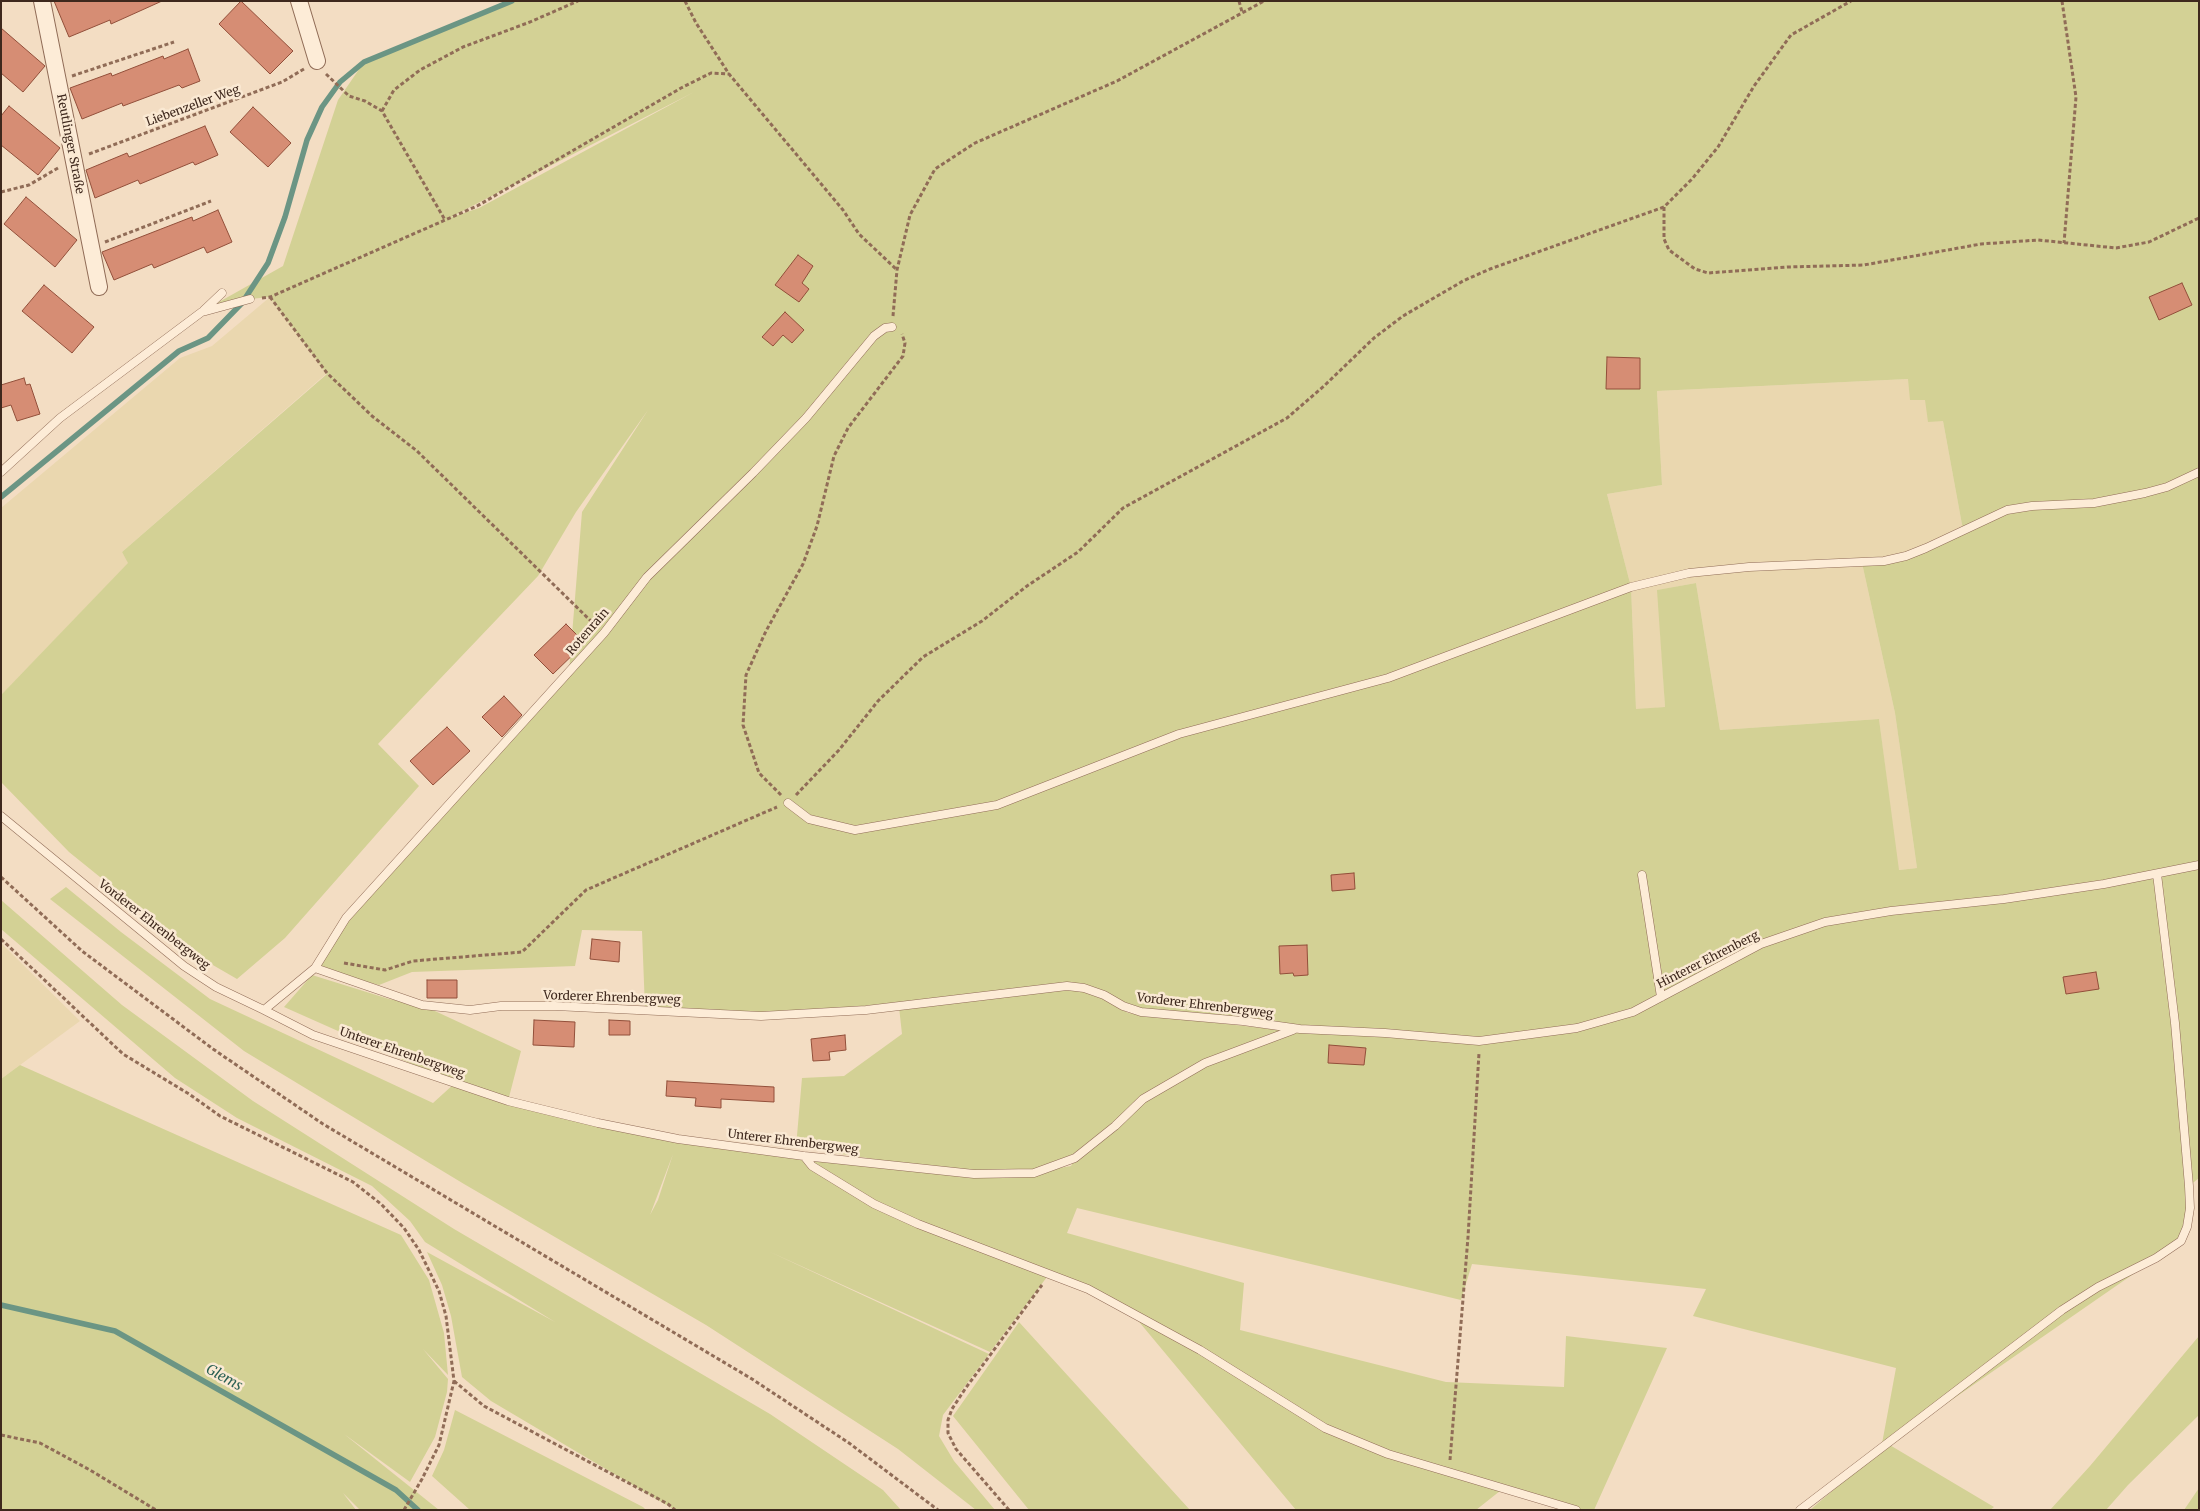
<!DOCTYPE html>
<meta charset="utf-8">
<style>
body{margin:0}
#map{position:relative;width:2200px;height:1511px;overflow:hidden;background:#f3ddc3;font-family:Merriweather,serif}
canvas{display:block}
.frame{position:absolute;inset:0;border:2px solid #3e281d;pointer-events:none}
</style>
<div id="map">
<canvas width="2200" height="1511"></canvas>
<div class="frame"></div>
</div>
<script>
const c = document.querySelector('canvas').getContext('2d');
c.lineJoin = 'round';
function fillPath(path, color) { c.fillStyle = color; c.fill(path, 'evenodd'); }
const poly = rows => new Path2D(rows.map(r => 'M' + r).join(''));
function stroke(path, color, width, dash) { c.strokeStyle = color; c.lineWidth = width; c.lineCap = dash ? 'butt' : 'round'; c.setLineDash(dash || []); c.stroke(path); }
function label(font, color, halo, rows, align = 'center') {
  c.font = font + ' Merriweather,serif'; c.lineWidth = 5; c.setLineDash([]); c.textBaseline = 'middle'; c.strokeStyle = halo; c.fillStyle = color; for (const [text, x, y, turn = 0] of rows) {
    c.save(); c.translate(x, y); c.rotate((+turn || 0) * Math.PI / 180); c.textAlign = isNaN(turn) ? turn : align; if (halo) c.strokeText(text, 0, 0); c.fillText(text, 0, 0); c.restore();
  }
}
const farmland = poly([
 [270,297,327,373,122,552,129,563,1,695,1,508,180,358,212,346],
 [1908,379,1943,421,1963,530,1926,548,1862,563,1895,713,1917,868,1898,870,1879,719,1720,730,1696,583,1658,590,1665,707,1636,710,1631,587,1607,494,1662,485,1657,391],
 [1,943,80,1021,1,1079]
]);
const green = poly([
 [512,1,2199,1,2199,1178,2189,1186,2190,1208,2181,1241,1888,1444,1994,1507,1990,1510,1810,1510,1881,1449,1896,1368,1693,1316,1706,1289,1472,1264,1461,1300,1077,1208,1067,1233,1244,1283,1240,1330,1446,1382,1564,1387,1566,1336,1667,1348,1594,1510,1576,1510,1505,1487,1476,1510,1296,1510,1130,1311,1050,1273,990,1352,768,1251,989,1354,943,1415,939,1436,954,1461,995,1510,976,1510,898,1449,706,1325,464,1184,244,1051,50,899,66,887,121,932,210,999,433,1103,455,1083,284,1007,312,975,389,999,422,1005,521,1051,508,1101,678,1139,886,1165,887,1161,796,1147,802,1078,844,1076,902,1034,899,1007,1067,988,1082,991,1067,986,761,1016,645,1009,642,931,582,930,575,966,412,972,379,985,315,968,331,941,569,672,582,512,648,410,576,512,538,576,378,744,419,786,285,938,237,979,199,957,69,852,1,782,1,695,128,563,122,552,327,374,270,297,250,299,203,311,283,266,338,100,364,62],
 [694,92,479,208,449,218,476,204],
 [1908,379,1910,400,1925,400,1928,422,1943,421,1963,530,1884,561,1862,563,1895,713,1917,868,1899,870,1879,719,1720,730,1696,583,1657,590,1665,707,1636,709,1631,587,1607,494,1662,485,1657,391],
 [1110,1002,1141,1012,1434,1039,1289,1031,1128,1013],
 [1085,1148,1075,1158,1071,1166,1037,1172],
 [673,1154,658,1200,650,1215],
 [1,900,122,1005,253,1101,454,1229,770,1414,883,1490,901,1510,675,1510,491,1401,462,1377,451,1316,442,1285,427,1252,555,1322,425,1242,410,1221,372,1186,237,1118,175,1078,1,929],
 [20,1065,401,1235,429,1280,444,1333,448,1375,423,1349,448,1379,447,1392,435,1437,410,1482,344,1434,439,1510,360,1510,343,1493,356,1510,1,1510,1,1079],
 [1019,1322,1190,1510,1029,1510,953,1416],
 [2199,1336,2199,1415,2128,1485,2106,1510,2050,1510,2090,1466],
 [455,1410,643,1507,646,1510,470,1510,432,1476,444,1450],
 [2199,1488,2199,1510,2184,1510]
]);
const stream = poly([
 [1,497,179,351,208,338,242,303,268,263,285,217,307,140,322,107,340,82,364,62,512,1],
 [1,1305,115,1331,396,1490,418,1510]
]);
const building = poly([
 [54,1,162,1,111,24,110,20,69,37,54,1],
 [241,1,293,51,270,74,219,24,241,1],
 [1,28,45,66,23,92,1,73,1,28],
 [188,49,200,81,182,88,179,85,123,106,122,103,82,119,70,88,111,73,112,76,163,56,164,59,188,49],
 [9,106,60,148,38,175,1,145,1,116,9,106],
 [253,107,291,143,268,167,230,132,253,107],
 [205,126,218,155,195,165,193,162,140,184,138,180,95,198,86,170,127,153,129,157,205,126],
 [26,197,77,240,55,267,4,224,26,197],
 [218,210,232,242,207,253,204,247,154,268,152,264,114,280,102,252,192,217,193,221,218,210],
 [798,255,813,266,802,283,809,289,799,302,775,285,798,255],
 [2182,283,2192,305,2159,320,2149,297,2182,283],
 [44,285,94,327,72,353,22,311,44,285],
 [785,312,804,330,792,343,783,335,773,346,762,337,785,312],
 [1607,357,1640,358,1640,389,1606,389,1607,357],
 [24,378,26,385,30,384,40,414,17,421,11,405,1,408,1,385,24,378],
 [566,624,585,643,553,674,534,655,566,624],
 [504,696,522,715,502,737,482,717,504,696],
 [447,727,470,751,433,785,410,761,447,727],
 [1354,873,1355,889,1332,891,1331,875,1354,873],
 [592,939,620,942,619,962,590,959,592,939],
 [1307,945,1308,975,1294,976,1293,973,1280,974,1279,946,1307,945],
 [2096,972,2099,989,2066,994,2063,977,2096,972],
 [427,980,457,980,457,998,427,998,427,980],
 [534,1020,575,1022,574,1047,533,1045,534,1020],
 [609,1020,630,1021,630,1035,609,1035,609,1020],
 [845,1035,846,1050,829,1052,830,1060,813,1061,811,1039,845,1035],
 [1329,1045,1366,1048,1364,1065,1328,1063,1329,1045],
 [667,1081,774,1087,774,1102,721,1099,721,1108,695,1106,696,1098,666,1096,667,1081]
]);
const path = poly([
 [685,1,696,23,729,74,843,210,859,234,896,269],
 [1239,1,1242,12],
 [2062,1,2076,97,2064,243],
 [326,74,349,96,365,101,382,111,445,220],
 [72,76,174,42],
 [382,111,394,90,420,70,463,47,530,22,578,1],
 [89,154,282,82,304,69],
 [1,192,29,185,58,168],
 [1664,207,1664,239,1669,250,1695,269,1708,273,1787,267,1864,265,1981,244,2038,240,2116,248,2149,242,2199,218],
 [105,242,211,201],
 [270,297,327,373,372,416,417,451,596,626],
 [262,298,270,297,477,206,681,88,711,73,729,74],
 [893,316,897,270,910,215,935,169,975,143,1117,81,1264,1],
 [781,795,759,773,743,725,746,675,766,631,803,564,817,526,834,456,848,428,903,356,905,343,902,334],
 [796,795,839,750,878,701,923,657,982,621,1027,586,1078,552,1123,508,1287,418,1324,386,1374,338,1403,316,1463,281,1490,269,1664,207,1692,179,1718,147,1754,86,1791,35,1851,1],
 [1,877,82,951,213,1049,323,1124,752,1379,849,1443,938,1510],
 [1,939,123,1054,189,1094,220,1116,353,1182,381,1204,404,1228,419,1250,439,1291,446,1316,454,1381,439,1445,422,1479,404,1510],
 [344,963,385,970,413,961,522,952,586,890,777,807],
 [454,1381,484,1406,668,1504,675,1510],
 [1,1435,40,1443,90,1470,156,1510],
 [1450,1460,1468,1237,1479,1053],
 [1009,1510,956,1449,948,1433,948,1420,952,1409,965,1389,1042,1285]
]);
const service = poly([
 [206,311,250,299],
 [1,472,60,418,203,311,222,293],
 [788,803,809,819,855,830,997,805,1179,734,1388,678,1631,587,1689,573,1749,567,1884,561,1906,556,1926,548,2007,510,2032,506,2094,503,2145,493,2167,487,2199,472],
 [1,816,184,966,216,987,264,1010,315,968,422,1005,470,1010,501,1006,555,1006,761,1016,866,1010,1067,986,1084,988,1104,995,1123,1006,1141,1012,1243,1021,1300,1029,1385,1033,1479,1041,1577,1028,1633,1012,1761,944,1825,922,1891,911,2004,899,2104,884,2199,865],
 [1642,875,1661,997],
 [315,968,346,918,604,633,647,577,753,473,806,418,874,336,885,328,892,327],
 [264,1010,313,1035,508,1101,598,1123,678,1139,804,1156,974,1174,1034,1173,1075,1158,1115,1126,1143,1099,1205,1063,1293,1030],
 [804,1156,812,1166,874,1204,918,1224,1088,1289,1200,1350,1325,1428,1388,1454,1576,1510],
 [1800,1510,2062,1310,2098,1287,2156,1258,2181,1241,2187,1227,2190,1208,2189,1186,2175,1023,2157,874]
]);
const minor = poly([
 [42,1,99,287],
 [299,1,317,61]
]);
const streetNames = [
 ["Liebenzeller Weg",193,106,-20],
 ["Reutlinger Straße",70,144,79],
 ["Rotenrain",588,632,-49],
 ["Vorderer Ehrenbergweg",154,925,38],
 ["Hinterer Ehrenberg",1708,960,-27],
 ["Vorderer Ehrenbergweg",612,998,2],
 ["Vorderer Ehrenbergweg",1205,1006,7],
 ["Unterer Ehrenbergweg",402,1053,19],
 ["Unterer Ehrenbergweg",793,1142,7]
];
const waterNames = [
 ["Glems",224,1378,29]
];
fillPath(farmland, '#ead7af');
fillPath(green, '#d3d195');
stroke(stream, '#6b9584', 5.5);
fillPath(building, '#d68d74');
stroke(building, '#924f3a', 1);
stroke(service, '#906c57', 9);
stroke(minor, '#906c57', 18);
stroke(path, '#906c57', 3, [4, 2.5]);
stroke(service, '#fdecd7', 8);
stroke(minor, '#fdecd7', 16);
label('12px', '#3e281d', '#fae9d3', streetNames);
label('italic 14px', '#2a6054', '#fae9d3', waterNames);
</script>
